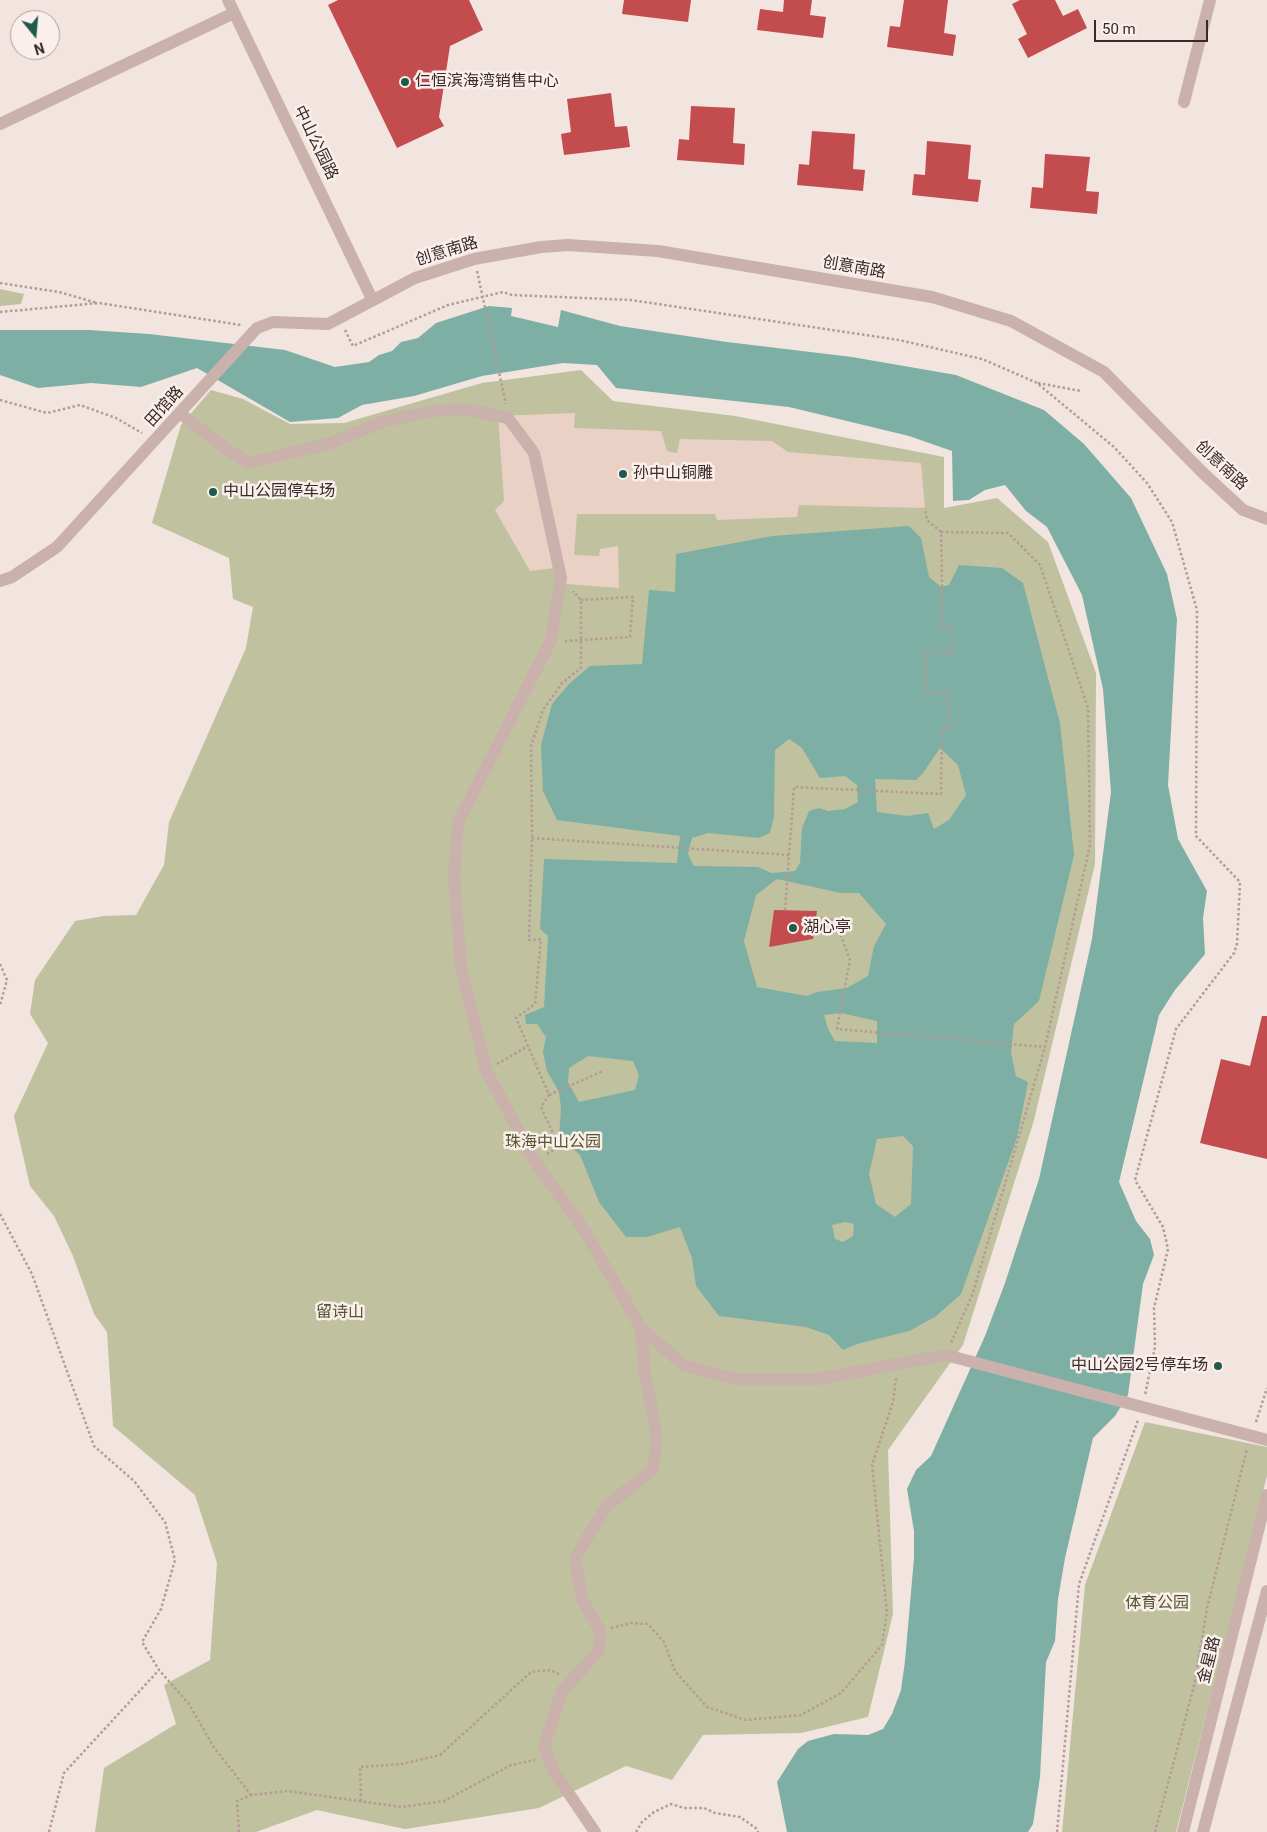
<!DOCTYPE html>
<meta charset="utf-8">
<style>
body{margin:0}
#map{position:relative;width:1267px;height:1832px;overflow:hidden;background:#f2e4df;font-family:Roboto,sans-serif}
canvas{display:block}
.north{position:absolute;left:10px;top:10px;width:50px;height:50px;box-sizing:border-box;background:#faefeb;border:1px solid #aca09e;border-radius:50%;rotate:163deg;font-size:14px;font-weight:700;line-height:20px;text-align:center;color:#382a2a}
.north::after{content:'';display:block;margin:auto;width:18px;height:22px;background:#20594d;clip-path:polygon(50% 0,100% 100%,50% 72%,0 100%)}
.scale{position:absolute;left:1094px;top:20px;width:114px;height:22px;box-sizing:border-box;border:2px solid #382a2a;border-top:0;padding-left:6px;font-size:15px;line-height:18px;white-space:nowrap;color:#382a2a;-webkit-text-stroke:4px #faefeb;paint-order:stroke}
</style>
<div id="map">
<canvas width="1267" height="1832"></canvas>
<div class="north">N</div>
<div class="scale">50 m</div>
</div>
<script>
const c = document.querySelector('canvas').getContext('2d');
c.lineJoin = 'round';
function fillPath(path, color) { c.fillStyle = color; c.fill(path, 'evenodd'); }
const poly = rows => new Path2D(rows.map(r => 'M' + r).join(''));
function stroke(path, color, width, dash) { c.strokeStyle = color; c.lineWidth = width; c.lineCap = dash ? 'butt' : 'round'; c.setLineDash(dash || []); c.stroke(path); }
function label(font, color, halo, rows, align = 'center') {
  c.font = font + ' Roboto,"Noto Sans SC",sans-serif'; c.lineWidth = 5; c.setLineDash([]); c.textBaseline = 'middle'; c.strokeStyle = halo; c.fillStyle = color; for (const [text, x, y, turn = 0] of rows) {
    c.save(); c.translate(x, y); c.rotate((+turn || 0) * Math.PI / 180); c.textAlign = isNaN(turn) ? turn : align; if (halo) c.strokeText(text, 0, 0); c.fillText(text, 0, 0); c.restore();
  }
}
const green = poly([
 [0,289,24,294,21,304,0,306],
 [581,370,613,401,735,416,944,457,944,508,997,498,1048,542,1096,673,1095,864,1034,1120,963,1345,888,1450,893,1614,868,1717,801,1733,703,1735,672,1780,626,1766,539,1808,405,1829,317,1810,256,1832,95,1832,104,1768,176,1724,164,1685,210,1660,217,1563,195,1495,113,1426,107,1332,94,1314,73,1256,54,1216,30,1186,14,1116,48,1043,30,1014,35,980,75,921,104,916,136,915,164,865,169,822,246,648,253,607,233,599,229,558,152,523,181,425,211,390,243,399,290,424,344,423,482,383],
 [1145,1422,1267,1447,1267,1476,1176,1832,1062,1832,1085,1585]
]);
const plaza = poly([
 [575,413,574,428,661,431,667,451,677,453,680,439,772,441,788,452,921,463,925,508,799,505,797,517,717,520,715,514,577,514,574,555,599,556,600,549,618,546,619,588,566,584,563,567,530,571,495,510,504,501,498,416]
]);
const water = poly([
 [489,306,512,308,511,316,558,327,561,310,620,326,727,342,852,357,956,375,1044,410,1084,444,1131,498,1167,574,1177,619,1168,785,1178,839,1207,891,1203,918,1205,954,1175,990,1159,1015,1119,1182,1136,1221,1150,1239,1154,1255,1143,1284,1128,1395,1115,1416,1093,1438,1065,1558,1058,1599,1055,1641,1046,1662,1040,1777,1033,1824,1028,1832,787,1832,777,1782,798,1749,808,1741,834,1734,868,1735,883,1729,892,1714,901,1690,905,1661,914,1558,914,1531,907,1489,916,1470,931,1456,985,1336,1005,1283,1039,1179,1092,939,1111,792,1103,689,1082,595,1047,527,1026,511,1005,485,985,490,969,500,953,501,952,451,909,436,789,407,616,388,597,365,563,363,482,376,414,396,362,405,338,418,290,422,197,368,141,387,91,383,38,388,0,375,0,330,89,330,149,334,285,350,335,367,369,362,379,355,392,351,401,342,418,338,436,323],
 [909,526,921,538,929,577,941,587,949,585,959,565,1002,568,1023,583,1060,723,1074,855,1039,1001,1014,1024,1011,1053,1016,1076,1028,1082,1017,1138,961,1294,935,1317,909,1331,857,1344,843,1350,829,1335,806,1327,719,1316,696,1286,692,1258,680,1227,647,1237,626,1237,599,1202,580,1155,559,1137,561,1108,559,1092,547,1071,543,1052,546,1037,537,1024,526,1024,525,1015,544,1007,548,936,540,929,544,859,677,863,680,836,557,820,543,791,541,745,552,704,569,684,590,666,642,664,649,590,675,592,676,554,772,536],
 [789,739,802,748,820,778,845,776,857,785,858,802,845,809,828,811,819,808,809,811,802,828,800,863,795,871,771,873,758,867,694,866,688,854,692,838,708,833,759,838,770,833,774,817,775,750],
 [940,748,958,765,966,795,949,820,934,829,928,813,907,816,877,812,875,779,916,780,923,773],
 [777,879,841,893,859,893,886,924,874,946,868,976,847,988,817,992,807,996,757,987,744,941,756,895],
 [841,1013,877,1021,877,1043,835,1041,828,1029,824,1015],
 [588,1056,633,1061,639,1075,635,1090,579,1102,568,1082,569,1068],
 [903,1136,913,1146,911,1204,895,1217,876,1204,869,1174,877,1139],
 [845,1222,854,1224,853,1236,843,1242,835,1239,832,1225]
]);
const building = poly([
 [338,0,469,0,483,30,450,46,439,117,444,126,397,148,328,5],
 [624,0,691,0,688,22,622,14],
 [784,0,812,0,810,15,826,17,823,38,757,30,760,9,783,12],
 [904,0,948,0,944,33,956,35,953,56,887,47,890,26,900,27],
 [1020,0,1055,0,1063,16,1078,9,1087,28,1028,58,1018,39,1027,34,1012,4],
 [611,93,615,127,627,126,630,147,564,155,561,134,571,132,567,99],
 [691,106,735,108,733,143,745,144,744,165,677,160,679,139,689,140],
 [812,131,855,134,853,169,865,170,863,191,797,185,799,164,809,165],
 [927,141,971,145,968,179,981,180,978,202,912,195,914,174,925,175],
 [1045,154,1090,157,1086,191,1099,192,1097,214,1030,208,1032,187,1043,188],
 [774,910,817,911,813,939,769,947],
 [1262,1016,1267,1016,1267,1159,1200,1143,1221,1059,1250,1066]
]);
const path = poly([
 [477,271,506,404],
 [0,283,59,292,97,303],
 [0,312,99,303,241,325],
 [345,330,353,346,448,305,503,292,512,295,631,300,899,340,982,359,1037,383,1114,447,1147,483,1172,522,1197,610,1196,836,1240,882,1237,944,1234,953,1176,1029,1135,1180,1163,1227,1168,1249,1154,1308,1155,1347,1145,1395],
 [1038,383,1081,391],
 [0,400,47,413,80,405,116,418,142,433],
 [941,532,1008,533,1040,565,1088,708,1090,845,1045,1047,973,1293,951,1343],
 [565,641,630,637,633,597,581,600],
 [532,838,789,855],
 [785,910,794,787,941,794,942,727,950,728,947,693,927,692,925,652,953,653,952,627,943,628,941,532,927,520,925,508],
 [816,917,835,920,850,960,837,1029,1045,1047],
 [0,964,7,980,0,1005],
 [497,1064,528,1046],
 [549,1095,603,1071],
 [547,1154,559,1147,541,1107,549,1095,516,1018,535,1004,541,939,529,940,532,838,531,746,543,710,562,683,581,668,581,600,573,591],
 [0,1214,32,1274,94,1446,134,1481,165,1522,175,1560,161,1609,142,1642,159,1670,189,1704,213,1746,251,1795],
 [1256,1422,1267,1388],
 [611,1628,631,1623,648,1624,664,1642,675,1671,707,1707,746,1720,801,1715,841,1693,882,1645,887,1612,872,1465,893,1402,896,1378],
 [361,1801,360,1767,402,1764,440,1755,531,1672,550,1670,559,1674],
 [49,1832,64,1773,159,1670],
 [239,1832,237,1801,251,1795,287,1791,402,1807,444,1801,511,1765,535,1760],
 [636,1832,642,1822,654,1812,671,1804,684,1808,704,1808,715,1813,740,1817,757,1829,758,1832],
 [1057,1832,1079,1584,1138,1420],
 [1155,1832,1194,1686,1207,1608,1247,1449]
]);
const minor = poly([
 [228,0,372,299],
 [1184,102,1210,0],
 [0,124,234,13],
 [181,414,225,448,249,463,328,444,385,421,433,411,464,409,508,418,534,453,561,578,551,640,458,823,454,875,461,968,486,1070,534,1160,584,1230,641,1328,644,1367,657,1439,653,1469,605,1508,575,1558,582,1599,600,1631,599,1651,562,1691,544,1747,555,1773,595,1832],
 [0,581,12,577,57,547,257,328,273,322,328,324,415,278,474,259,541,247,568,245,658,251,932,297,1011,321,1104,372,1202,472,1243,510,1267,519],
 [641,1328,683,1365,736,1379,818,1379,946,1355,1267,1440],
 [1183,1832,1267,1495],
 [1203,1832,1267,1591]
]);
const markers = [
 [405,82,5,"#20594d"],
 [623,474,5,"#20594d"],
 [213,492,5,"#20594d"],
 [793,928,5,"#20594d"],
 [1218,1366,5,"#20594d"]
];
const poiNames = [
 ["仁恒滨海湾销售中心",415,82],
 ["孙中山铜雕",633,474],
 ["中山公园停车场",223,492],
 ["湖心亭",803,928],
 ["中山公园2号停车场",1208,1366,"right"]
];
const streetNames = [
 ["中山公园路",315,143,64],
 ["创意南路",447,252,-17],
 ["创意南路",854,268,10],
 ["田馆路",165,407,-48],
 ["创意南路",1221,466,43],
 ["金星路",1210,1660,-76]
];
const parkNames = [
 ["珠海中山公园",553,1143],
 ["留诗山",340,1313],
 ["体育公园",1157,1604]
];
fillPath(green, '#bfc19f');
fillPath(plaza, '#ead1c6');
fillPath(water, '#7eafa4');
fillPath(building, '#c34c4f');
stroke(path, '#b69a95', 2.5, [2.5, 2.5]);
stroke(minor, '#cab1ab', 12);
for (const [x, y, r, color] of markers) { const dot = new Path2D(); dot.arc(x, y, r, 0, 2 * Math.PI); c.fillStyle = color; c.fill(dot); stroke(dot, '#faefeb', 2); }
label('16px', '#382a2a', '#faefeb', poiNames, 'left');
label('16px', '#382a2a', '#faefeb', streetNames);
label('16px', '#52562e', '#faefeb', parkNames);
</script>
